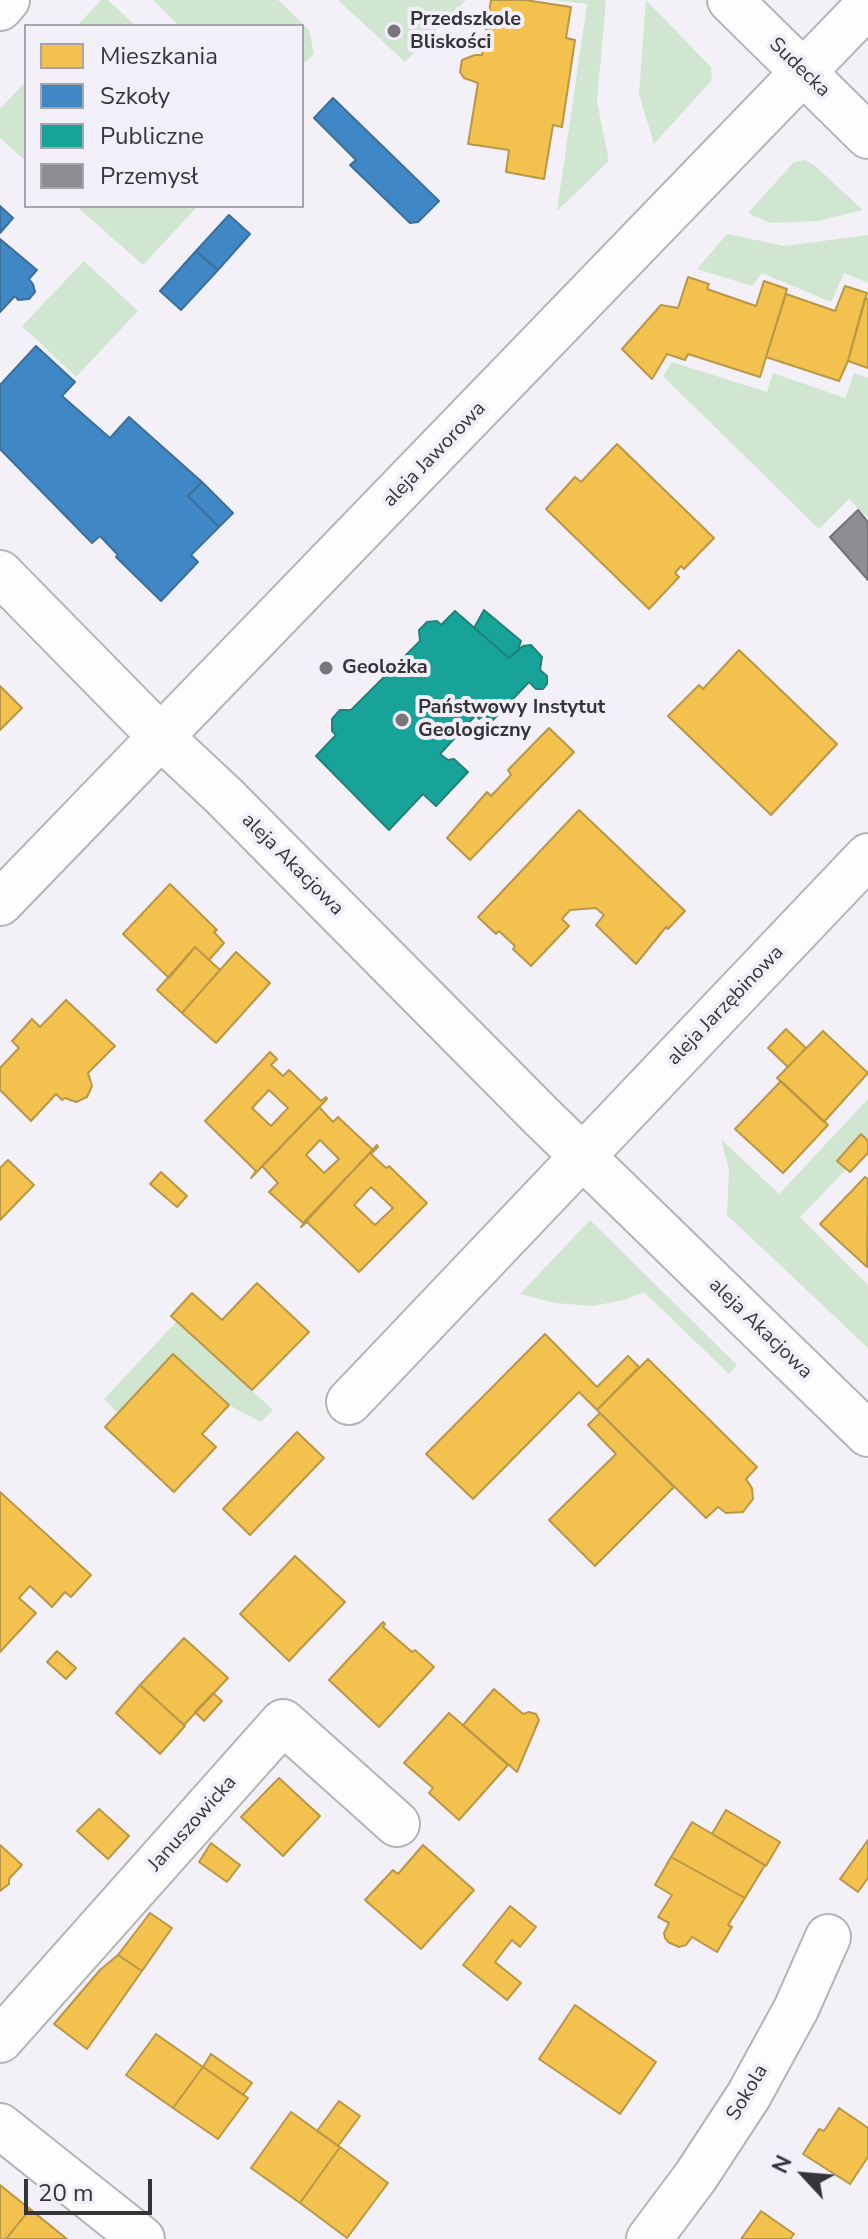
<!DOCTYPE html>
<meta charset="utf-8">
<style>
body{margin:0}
#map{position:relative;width:868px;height:2239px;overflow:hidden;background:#f3f1f7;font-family:"Nunito Sans",sans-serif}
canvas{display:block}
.legend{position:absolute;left:24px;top:24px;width:280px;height:184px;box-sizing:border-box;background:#f2eff9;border:2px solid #a6a4ac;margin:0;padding:10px 14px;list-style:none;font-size:24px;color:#353438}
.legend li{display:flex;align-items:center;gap:16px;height:40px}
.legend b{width:40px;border:2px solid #a6a4ac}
.north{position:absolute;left:764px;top:2135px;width:80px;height:80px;-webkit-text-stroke:6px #f2eff9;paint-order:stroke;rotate:296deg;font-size:22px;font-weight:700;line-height:32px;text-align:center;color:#353438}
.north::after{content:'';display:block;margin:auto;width:28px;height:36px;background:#353438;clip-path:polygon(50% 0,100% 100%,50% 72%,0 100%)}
.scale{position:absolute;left:24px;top:2179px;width:128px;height:36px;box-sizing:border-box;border:4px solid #353438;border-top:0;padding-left:10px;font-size:24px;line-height:28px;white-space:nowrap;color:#353438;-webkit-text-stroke:6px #f2eff9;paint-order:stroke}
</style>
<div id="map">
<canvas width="868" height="2239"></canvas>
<ul class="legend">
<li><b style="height:22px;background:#f2c14e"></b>Mieszkania</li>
<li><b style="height:22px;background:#3f88c5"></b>Szkoły</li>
<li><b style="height:22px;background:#17a398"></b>Publiczne</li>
<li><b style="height:22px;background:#8d8d92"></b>Przemysł</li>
</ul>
<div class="north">N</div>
<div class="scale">20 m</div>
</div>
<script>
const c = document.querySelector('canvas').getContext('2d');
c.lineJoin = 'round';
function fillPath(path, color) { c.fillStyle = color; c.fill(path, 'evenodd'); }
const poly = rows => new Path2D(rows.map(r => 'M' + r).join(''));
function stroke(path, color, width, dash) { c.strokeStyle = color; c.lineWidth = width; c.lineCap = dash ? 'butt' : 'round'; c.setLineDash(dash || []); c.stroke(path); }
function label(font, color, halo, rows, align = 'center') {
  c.font = font + ' "Nunito Sans",sans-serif'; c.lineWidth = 8; c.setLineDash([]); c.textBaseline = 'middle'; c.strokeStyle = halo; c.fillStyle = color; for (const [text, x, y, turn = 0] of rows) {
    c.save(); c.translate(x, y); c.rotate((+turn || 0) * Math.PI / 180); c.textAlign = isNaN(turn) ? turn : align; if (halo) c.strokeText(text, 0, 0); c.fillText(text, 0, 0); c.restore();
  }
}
const green = poly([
 [101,0,108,0,136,26,77,26],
 [153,0,278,0,309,30,314,54,302,65,302,26,179,26],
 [338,0,466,0,405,62],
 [553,0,606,0,597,102,609,161,557,211,587,4],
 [646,0,711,67,712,80,654,144,639,94],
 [26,81,26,161,0,138,0,109],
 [805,160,813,164,863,210,818,221,770,223,748,213,794,162],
 [76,206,198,206,143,265],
 [727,234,785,246,868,235,868,283,844,273,831,302,762,273,752,286,697,269],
 [84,261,138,311,76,377,22,326],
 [672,362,767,392,773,373,845,398,854,373,868,378,868,518,849,499,819,529,663,376],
 [868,1099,868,1147,800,1217,868,1285,868,1348,727,1215,729,1170,721,1139,779,1194],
 [590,1220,737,1365,729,1374,644,1292,624,1300,593,1306,555,1303,520,1294],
 [177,1321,273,1410,261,1422,229,1405,173,1354,118,1413,104,1399]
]);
const homes = poly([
 [491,0,525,0,571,7,566,38,575,40,562,127,553,125,544,179,506,172,509,150,468,144,478,83,464,78,460,72,462,60,475,55,482,55,491,0],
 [688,277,709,284,707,289,756,306,764,281,787,289,760,377,688,354,685,360,667,354,652,379,622,349,661,305,678,308,688,277],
 [845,286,867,293,848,361,839,381,766,357,786,294,835,311,845,286],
 [865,298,868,299,868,368,848,361,865,298],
 [617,444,714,538,684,569,681,566,675,573,679,577,649,609,546,509,575,477,581,482,617,444],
 [739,650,837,744,771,815,668,716,699,685,703,689,739,650],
 [0,686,22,708,0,730,0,686],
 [549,728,574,752,470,860,447,838,487,792,491,796,511,775,508,770,549,728],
 [579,810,685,911,668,929,666,927,636,964,596,925,604,915,596,908,570,910,562,919,569,926,531,966,513,949,515,946,499,931,496,934,478,917,579,810],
 [170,884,217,930,214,932,224,943,209,960,195,947,169,978,123,934,170,884],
 [195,947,220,970,182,1013,157,990,195,947],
 [236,952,270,983,216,1043,182,1013,236,952],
 [66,1000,115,1046,88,1073,92,1086,87,1097,76,1102,65,1098,62,1100,56,1094,31,1121,0,1090,0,1068,19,1048,12,1041,32,1019,40,1027,66,1000],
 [786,1029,806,1048,788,1067,768,1048,786,1029],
 [823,1031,868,1073,824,1122,777,1078,823,1031],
 [270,1052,277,1059,271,1065,283,1076,289,1070,321,1101,326,1097,327,1099,251,1178,256,1171,205,1121,270,1052],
 [269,1090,288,1108,271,1126,252,1108,269,1090],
 [781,1081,828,1125,783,1173,735,1129,781,1081],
 [319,1107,333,1122,338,1117,373,1150,303,1223,269,1192,278,1183,262,1166,319,1107],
 [320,1140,339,1159,324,1173,306,1155,320,1140],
 [861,1134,868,1141,868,1153,850,1172,837,1161,861,1134],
 [377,1145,378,1147,371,1154,386,1168,389,1166,427,1203,359,1272,307,1222,301,1227,377,1145],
 [371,1187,393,1208,375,1225,354,1205,371,1187],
 [8,1160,34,1185,0,1220,0,1168,8,1160],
 [161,1172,187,1196,177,1207,150,1184,161,1172],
 [865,1177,868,1179,867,1267,820,1224,865,1177],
 [257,1283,309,1332,252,1390,171,1316,192,1293,222,1320,257,1283],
 [545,1334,597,1387,628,1356,639,1367,597,1410,579,1392,473,1499,426,1454,545,1334],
 [173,1354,229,1405,202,1434,216,1447,174,1492,105,1427,173,1354],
 [648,1359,757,1467,746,1479,752,1488,753,1499,743,1512,726,1513,718,1507,706,1518,597,1410,648,1359],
 [600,1413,674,1487,595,1566,549,1520,616,1454,588,1425,600,1413],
 [297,1432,324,1458,250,1535,223,1509,297,1432],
 [0,1492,91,1575,71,1597,65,1592,52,1607,30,1586,19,1598,36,1613,0,1652,0,1492],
 [295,1556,345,1602,289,1661,240,1614,295,1556],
 [383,1622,385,1624,383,1627,412,1652,415,1650,434,1667,379,1727,329,1680,383,1622],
 [184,1638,228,1678,184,1725,140,1685,184,1638],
 [57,1651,76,1668,66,1679,47,1662,57,1651],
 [140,1685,185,1726,160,1754,116,1713,140,1685],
 [494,1689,523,1714,529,1712,536,1714,539,1720,517,1772,463,1725,494,1689],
 [213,1693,222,1701,204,1721,195,1712,213,1693],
 [449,1713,508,1765,459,1820,429,1793,433,1788,404,1763,449,1713],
 [279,1778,320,1816,283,1856,241,1817,279,1778],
 [99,1809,129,1836,108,1859,77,1831,99,1809],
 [726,1810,780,1842,766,1866,712,1834,726,1810],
 [692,1822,765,1865,745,1898,671,1857,692,1822],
 [868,1840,868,1878,858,1892,840,1879,868,1840],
 [211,1843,240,1865,227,1882,199,1862,211,1843],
 [0,1845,22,1865,9,1879,9,1884,0,1891,0,1845],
 [423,1845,474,1890,421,1949,365,1900,393,1870,398,1874,423,1845],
 [671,1857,745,1898,728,1925,732,1927,717,1952,692,1937,686,1945,679,1947,668,1942,665,1938,664,1933,669,1923,658,1917,672,1895,655,1885,671,1857],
 [510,1906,536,1927,520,1947,512,1940,495,1962,521,1983,507,2000,463,1965,510,1906],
 [150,1913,172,1928,142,1971,118,1955,150,1913],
 [118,1955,142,1971,87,2049,54,2024,100,1970,118,1955],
 [575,2005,656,2062,620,2114,539,2059,575,2005],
 [156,2034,203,2067,173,2108,126,2075,156,2034],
 [211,2054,252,2083,243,2095,203,2067,211,2054],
 [203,2067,248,2098,218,2139,173,2108,203,2067],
 [339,2101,360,2116,338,2146,317,2131,339,2101],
 [839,2108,868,2128,868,2157,850,2184,803,2154,819,2129,824,2131,839,2108],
 [291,2112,340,2147,300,2203,251,2168,291,2112],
 [340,2147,388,2183,347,2238,300,2203,340,2147],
 [0,2185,30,2209,6,2239,0,2239,0,2185],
 [30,2209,67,2239,6,2239,30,2209],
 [761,2211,794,2234,790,2239,741,2239,761,2211]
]);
const schools = poly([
 [333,98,439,201,418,222,410,223,350,165,356,160,314,118,333,98],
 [0,206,13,218,0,233,0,206],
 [229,215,250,234,218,270,196,251,229,215],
 [0,239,37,270,29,279,33,284,35,292,29,299,18,300,15,296,0,312,0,239],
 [196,251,218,270,181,310,160,291,196,251],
 [36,346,75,382,62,396,110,438,129,417,202,482,188,496,219,527,191,555,198,562,161,601,116,557,118,555,100,536,92,543,0,449,0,385,36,346],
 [202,482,233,513,219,527,188,496,202,482]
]);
const public = poly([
 [484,610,521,641,518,650,509,658,474,628,484,610],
 [455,611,509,658,523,646,531,645,542,657,540,670,547,676,547,684,543,689,536,689,529,682,492,721,484,715,479,719,476,715,440,754,448,760,454,759,468,772,436,806,423,794,389,830,316,756,336,735,332,731,332,719,340,710,351,710,420,641,419,630,427,622,437,621,441,625,455,611]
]);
const industry = poly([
 [858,510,868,522,868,580,830,537,858,510]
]);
const street = poly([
 [0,8,7,0],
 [0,573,162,738,224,796,541,1116,868,1434],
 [0,903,868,5],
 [349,1402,868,856],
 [0,2040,283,1722,397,1824],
 [0,2126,142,2239],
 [649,2239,696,2176,749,2095,796,2009,828,1937]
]);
const secondary = poly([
 [730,0,868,136]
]);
const markers = [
 [394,31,8,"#78767b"],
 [326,668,8,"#78767b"],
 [402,720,8,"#78767b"]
];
const poiNames = [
 ["Przedszkole",410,20],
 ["Bliskości",410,43],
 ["Geolożka",342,668],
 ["Państwowy Instytut",418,708],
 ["Geologiczny",418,731]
];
const streetNames = [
 ["Sudecka",799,68,44],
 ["aleja Jaworowa",435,455,-46],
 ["aleja Akacjowa",292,865,45],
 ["aleja Jarzębinowa",726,1006,-46],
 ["aleja Akacjowa",760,1329,44],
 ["Januszowicka",193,1824,-48],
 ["Sokola",748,2093,-59]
];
fillPath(green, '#d0e6d0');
fillPath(homes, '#f2c14e');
stroke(homes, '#b99747', 2);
fillPath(schools, '#3f88c5');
stroke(schools, '#3c6f9b', 2);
fillPath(public, '#17a398');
stroke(public, '#20827b', 2);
fillPath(industry, '#8d8d92');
stroke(industry, '#737277', 2);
stroke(street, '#b4b3b7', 48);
stroke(secondary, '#b4b3b7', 48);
stroke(street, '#fdfdfe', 44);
stroke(secondary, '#fdfdfe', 44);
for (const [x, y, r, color] of markers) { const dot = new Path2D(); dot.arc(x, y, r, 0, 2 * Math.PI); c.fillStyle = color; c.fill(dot); stroke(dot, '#f2eff9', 3); }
label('bold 20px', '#353438', '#f2eff9', poiNames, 'left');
label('20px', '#353438', '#f2eff9', streetNames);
</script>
